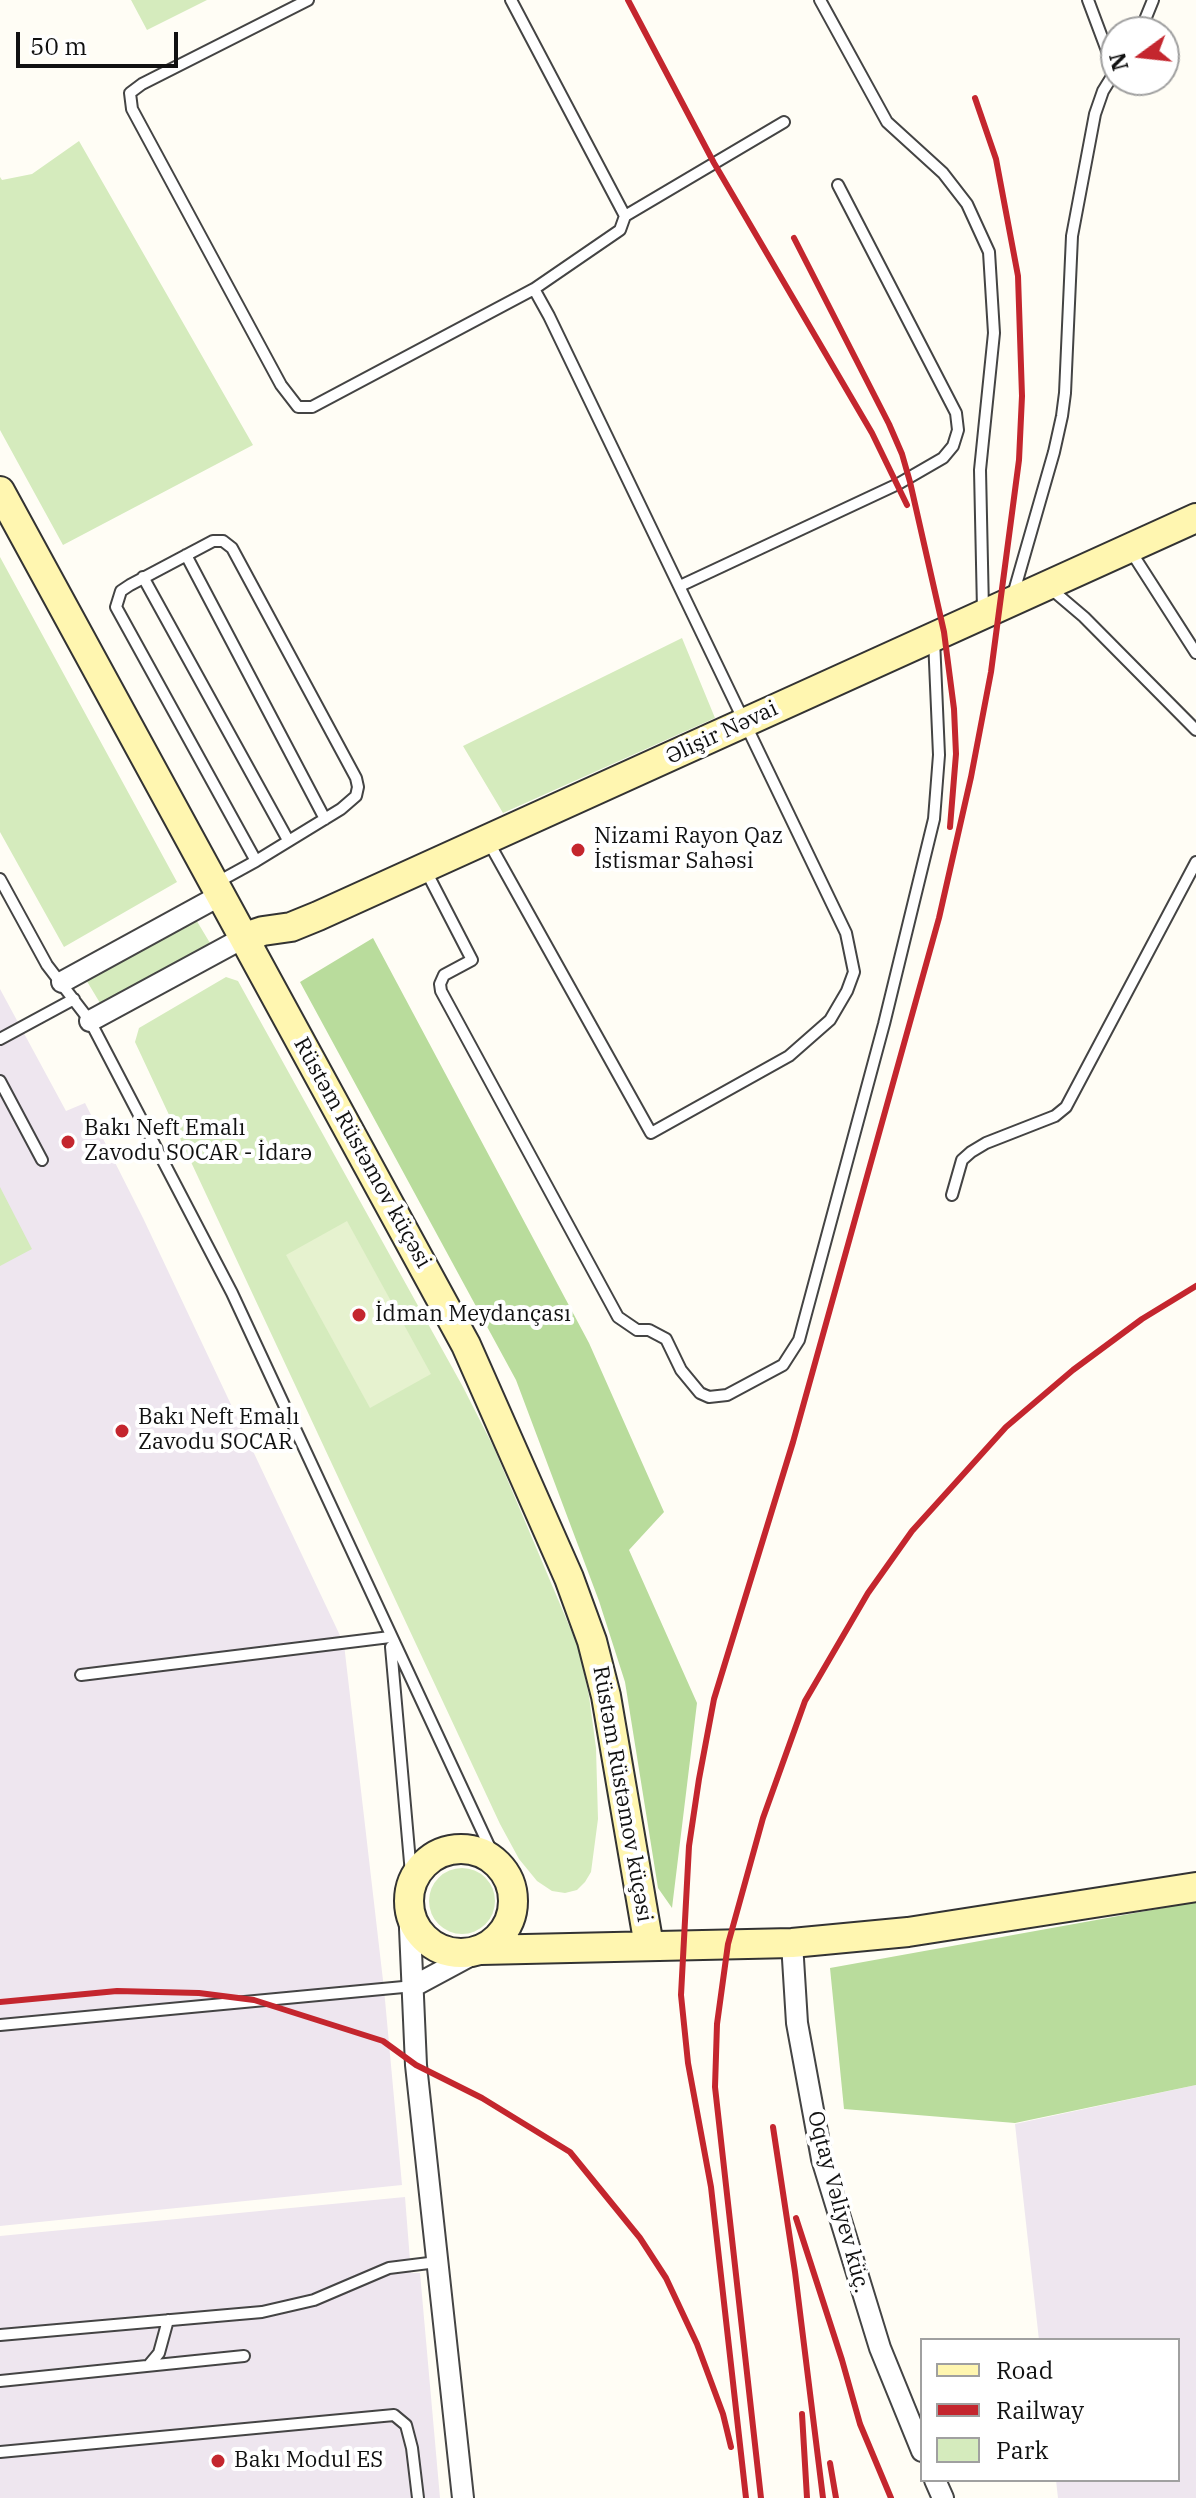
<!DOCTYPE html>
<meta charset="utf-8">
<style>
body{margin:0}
#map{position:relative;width:1196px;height:2498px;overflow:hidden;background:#fffdf5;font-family:"IBM Plex Serif",serif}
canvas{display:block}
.legend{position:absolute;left:920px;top:2338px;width:260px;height:144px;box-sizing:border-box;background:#fff;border:2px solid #a0a0a0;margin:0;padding:10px 14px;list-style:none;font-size:24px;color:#111}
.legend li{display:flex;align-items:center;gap:16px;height:40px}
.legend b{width:40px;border:2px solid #a0a0a0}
.north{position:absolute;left:1100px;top:16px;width:80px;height:80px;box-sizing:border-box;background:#fff;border:2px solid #a0a0a0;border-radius:50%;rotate:255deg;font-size:22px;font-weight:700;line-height:32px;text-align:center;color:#111}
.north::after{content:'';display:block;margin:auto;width:28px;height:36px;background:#c4262e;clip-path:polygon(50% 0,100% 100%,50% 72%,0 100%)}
.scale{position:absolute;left:16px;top:32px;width:162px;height:36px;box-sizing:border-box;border:4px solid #111;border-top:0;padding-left:10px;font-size:24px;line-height:28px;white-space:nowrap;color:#111;-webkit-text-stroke:6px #fff;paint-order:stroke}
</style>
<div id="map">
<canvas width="1196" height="2498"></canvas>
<ul class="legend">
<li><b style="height:10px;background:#fff6b0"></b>Road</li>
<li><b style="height:10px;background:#c4262e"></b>Railway</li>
<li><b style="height:22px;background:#d5ebbd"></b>Park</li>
</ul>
<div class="north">N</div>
<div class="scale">50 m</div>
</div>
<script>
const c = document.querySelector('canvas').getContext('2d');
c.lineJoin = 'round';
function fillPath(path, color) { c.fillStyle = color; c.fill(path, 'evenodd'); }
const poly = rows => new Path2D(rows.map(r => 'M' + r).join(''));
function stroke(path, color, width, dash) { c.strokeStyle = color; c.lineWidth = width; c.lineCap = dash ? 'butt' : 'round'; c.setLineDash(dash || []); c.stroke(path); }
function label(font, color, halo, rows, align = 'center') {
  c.font = font + ' "IBM Plex Serif",serif'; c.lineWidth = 8; c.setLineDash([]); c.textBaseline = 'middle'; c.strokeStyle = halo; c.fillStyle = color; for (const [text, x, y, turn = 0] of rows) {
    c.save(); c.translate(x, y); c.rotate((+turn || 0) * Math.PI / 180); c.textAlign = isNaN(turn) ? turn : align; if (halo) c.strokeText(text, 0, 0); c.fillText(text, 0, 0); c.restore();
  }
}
const industrial = poly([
 [0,989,66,1111,85,1103,143,1218,344,1644,384,1989,402,2185,0,2226],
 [1196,2085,1196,2498,1058,2498,1056,2480,1178,2480,1178,2340,1039,2340,1015,2124],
 [405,2197,411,2273,420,2273,440,2498,0,2498,0,2236]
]);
const green = poly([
 [131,0,207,0,147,30],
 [79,141,253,445,63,545,0,430,0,177,2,180,32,174],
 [0,557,177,882,64,947,0,832],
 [682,638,715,718,503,813,463,746],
 [195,918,210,943,100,1003,85,978],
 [226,977,238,981,463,1387,494,1448,579,1649,589,1696,596,1748,598,1819,591,1872,585,1882,577,1890,565,1893,552,1891,537,1881,519,1859,500,1824,135,1042,139,1028],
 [0,1187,32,1249,0,1266],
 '429 1901a33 33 0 1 1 66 0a33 33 0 1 1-66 0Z'
]);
const forest = poly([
 [373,938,589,1343,664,1512,629,1550,697,1703,672,1908,658,1888,625,1682,599,1601,516,1380,300,982],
 [1196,1902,1196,2085,1015,2123,844,2109,830,1968]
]);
const pitch = poly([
 [347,1221,431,1374,370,1408,286,1255]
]);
const lane = poly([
 [308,0,142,84,130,93,132,109,281,385,298,407,312,407,534,289,620,230,625,216,511,0],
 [820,0,887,122,943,173,967,204,989,252,994,333,980,470,983,610],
 [1088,0,1115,72],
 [1140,32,1153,0],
 [625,216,784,122],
 [1130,550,1196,653],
 [186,555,325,819],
 [143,577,288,840],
 [680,586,898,484,943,458,953,446,958,430,956,413,838,185],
 [1051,589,1084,617,1196,730],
 [1013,595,1054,452,1062,416,1065,393,1072,236,1095,114,1103,91,1116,70],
 [488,841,651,1133,789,1056,830,1020,847,991,854,972,846,933,549,316,534,289],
 [425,869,472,960,444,975,440,984,441,991,618,1317,637,1330,649,1330,666,1339,681,1370,700,1393,709,1397,727,1395,783,1365,799,1340,803,1325,884,1024,934,819,939,755,934,639],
 [0,879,47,965,90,1021,232,1293,497,1863],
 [216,883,256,861,116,607,121,591,130,585,213,541,223,541,232,548,356,778,358,787,356,796,341,809,256,861],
 [0,1039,74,999],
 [0,1081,42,1160],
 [952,1195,962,1160,971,1152,986,1143,1055,1116,1066,1107,1196,862],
 [391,1647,412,1885],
 [81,1675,390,1637],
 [0,2025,414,1986],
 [0,2335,262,2312,314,2300,389,2268,437,2262],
 [149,2365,159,2353,168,2320],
 [0,2381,244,2356],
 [0,2452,394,2415,406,2425,412,2448,418,2498]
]);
const street = poly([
 [62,982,221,895],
 [90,1021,245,937],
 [409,1906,416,2065,463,2498],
 [792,1943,797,2023,822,2159,880,2348,922,2451],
 [414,1986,481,1950],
 [935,2480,943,2498]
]);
const secondary = poly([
 [0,491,466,1345,569,1578,592,1641,606,1696,649,1946],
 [245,937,263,931,291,927,318,916,1196,518],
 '409 1901a52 52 0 1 1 104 0a52 52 0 1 1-104 0Z',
 [481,1950,792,1943,908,1932,1196,1887]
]);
const rail = poly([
 [628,0,714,163,872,433,907,505],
 [794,238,889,424,902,454,910,482,944,632,954,709,956,754,950,827],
 [0,2002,117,1991,199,1993,254,2000,383,2041,416,2065,482,2098,570,2152,640,2238,666,2278,697,2344,723,2414,731,2447],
 [773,2127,795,2272,823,2498],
 [796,2218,842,2360,860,2424,891,2498],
 [802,2414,807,2498],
 [830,2463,836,2498],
 [746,2498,711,2187,688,2063,681,1995,689,1846,699,1779,714,1699,793,1442,939,918,971,777,991,672,1019,460,1022,396,1018,276,996,159,975,98],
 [761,2498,715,2087,717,2024,728,1944,763,1818,805,1701,868,1593,912,1531,1006,1427,1073,1370,1142,1319,1196,1286]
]);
const markers = [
 [578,850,8,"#c4262e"],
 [68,1142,8,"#c4262e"],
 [359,1315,8,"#c4262e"],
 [122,1431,8,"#c4262e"],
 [218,2461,8,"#c4262e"]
];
const streetNames = [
 ["Əlişir Nəvai",722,733,-25],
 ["Rüstəm Rüstəmov küçəsi",362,1153,61],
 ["Rüstəm Rüstəmov küçəsi",622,1794,80],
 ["Oqtay Vəliyev küç.",838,2202,75]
];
const poiNames = [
 ["Nizami Rayon Qaz",594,837],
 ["İstismar Sahəsi",594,862],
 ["Bakı Neft Emalı",84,1129],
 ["Zavodu SOCAR - İdarə",84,1154],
 ["İdman Meydançası",375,1315],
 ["Bakı Neft Emalı",138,1418],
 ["Zavodu SOCAR",138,1443],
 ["Bakı Modul ES",234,2461]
];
fillPath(industrial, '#eee6ef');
fillPath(green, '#d5ebbd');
fillPath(forest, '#b9dc9c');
fillPath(pitch, '#e6f2cf');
stroke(lane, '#444', 14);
stroke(street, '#444', 24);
stroke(secondary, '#333', 32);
stroke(lane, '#fff', 10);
stroke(street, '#fff', 20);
stroke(secondary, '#fff6b0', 28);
stroke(rail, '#c4262e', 6);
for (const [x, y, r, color] of markers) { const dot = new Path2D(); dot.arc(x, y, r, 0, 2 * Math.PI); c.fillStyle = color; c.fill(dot); stroke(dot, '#fff', 3); }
label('22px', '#111', '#fff', streetNames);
label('22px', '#111', '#fff', poiNames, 'left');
</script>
